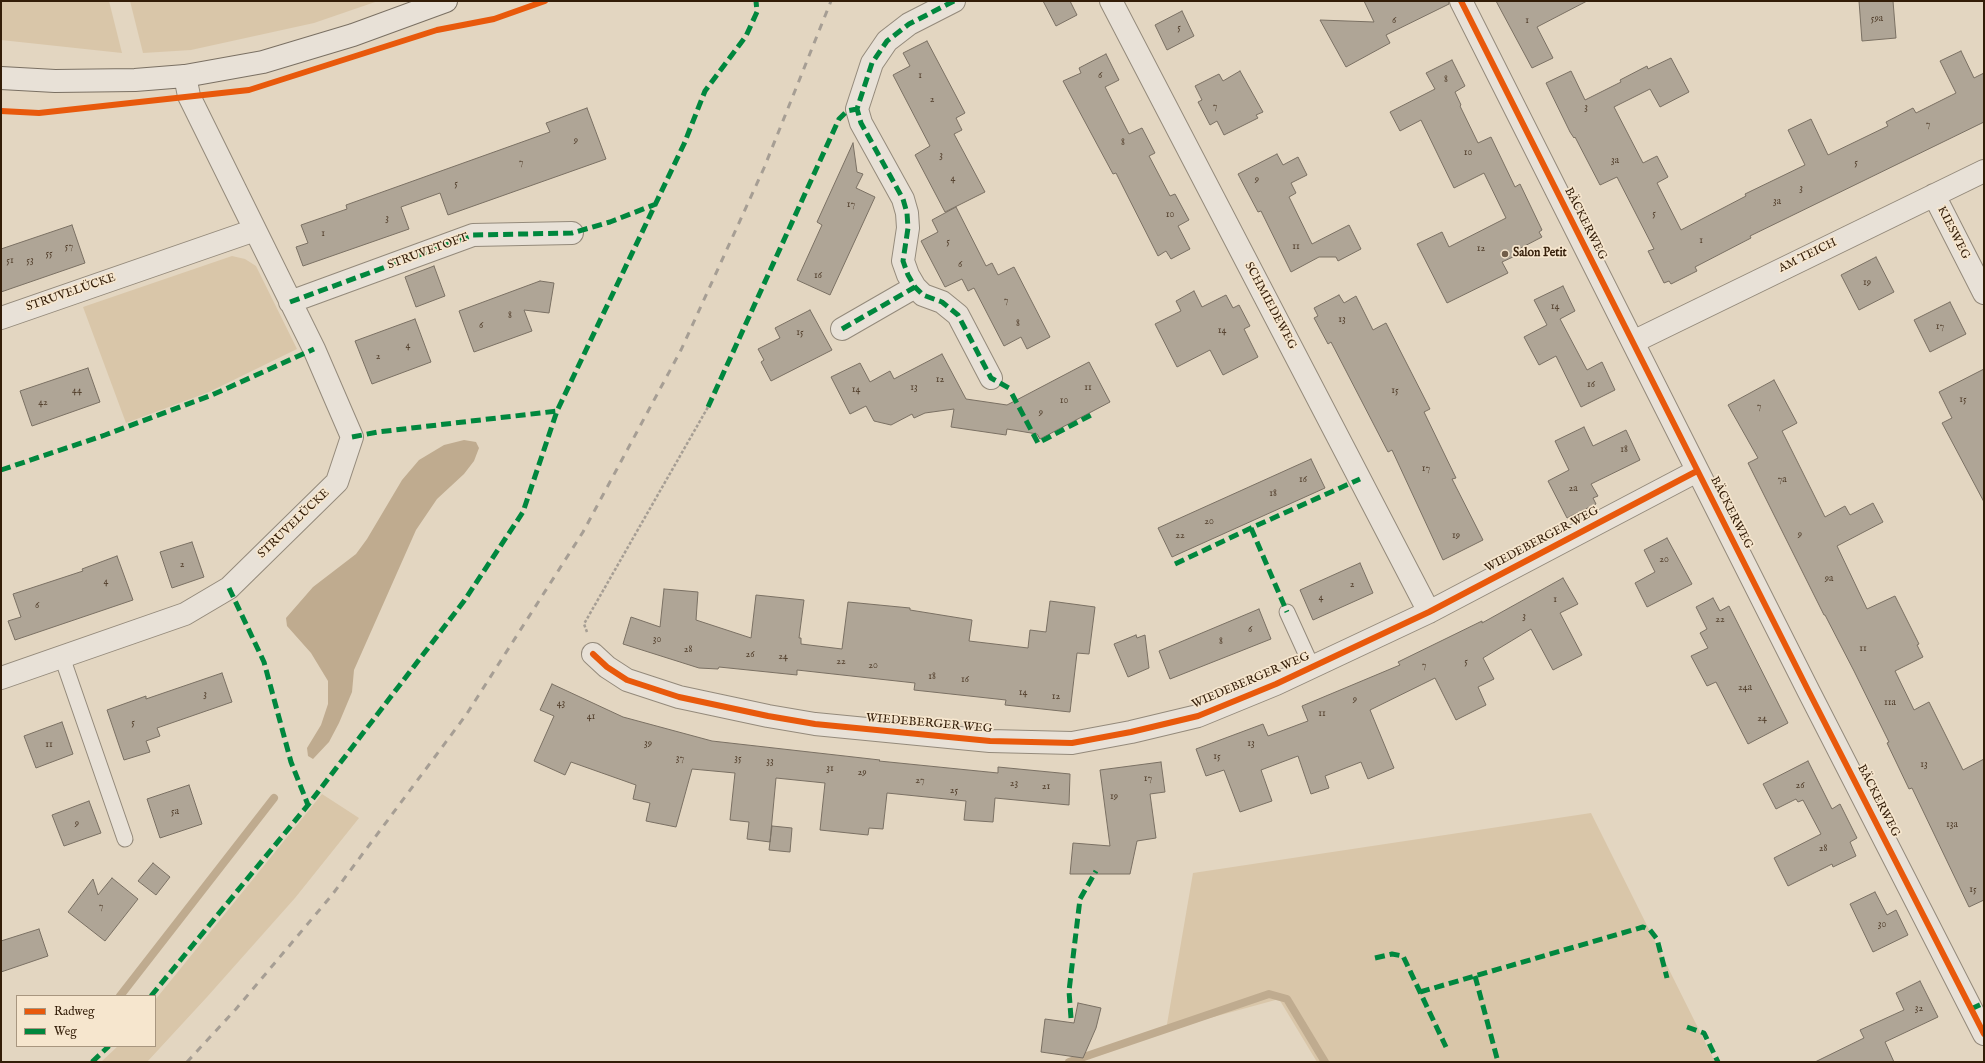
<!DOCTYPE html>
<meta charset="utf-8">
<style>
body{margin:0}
#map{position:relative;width:1985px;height:1063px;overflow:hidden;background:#e3d6c1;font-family:"IM FELL English",serif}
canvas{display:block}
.frame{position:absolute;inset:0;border:2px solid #331d08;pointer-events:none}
.legend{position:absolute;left:16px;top:995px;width:140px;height:52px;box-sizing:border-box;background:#f6e6ce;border:1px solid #a8967f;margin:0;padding:5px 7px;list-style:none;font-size:12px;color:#331d08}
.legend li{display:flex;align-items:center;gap:8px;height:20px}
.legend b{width:20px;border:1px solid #a8967f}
</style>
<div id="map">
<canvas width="1985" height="1063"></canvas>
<div class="frame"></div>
<ul class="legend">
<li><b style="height:5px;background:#e8590c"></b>Radweg</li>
<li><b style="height:5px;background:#00873e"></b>Weg</li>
</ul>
</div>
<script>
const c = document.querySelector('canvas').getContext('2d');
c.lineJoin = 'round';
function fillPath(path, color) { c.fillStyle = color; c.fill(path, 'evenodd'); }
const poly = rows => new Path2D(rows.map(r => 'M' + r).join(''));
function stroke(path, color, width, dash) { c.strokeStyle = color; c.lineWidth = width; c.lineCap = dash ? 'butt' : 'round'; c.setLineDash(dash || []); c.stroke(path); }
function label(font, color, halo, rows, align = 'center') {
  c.font = font + ' "IM FELL English",serif'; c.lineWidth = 3.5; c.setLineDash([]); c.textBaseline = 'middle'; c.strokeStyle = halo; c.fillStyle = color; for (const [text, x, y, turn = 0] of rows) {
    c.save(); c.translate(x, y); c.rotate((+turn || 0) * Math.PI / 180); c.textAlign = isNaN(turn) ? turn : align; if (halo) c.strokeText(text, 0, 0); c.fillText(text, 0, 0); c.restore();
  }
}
const green = poly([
 [1,1,109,1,122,53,1,40],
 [130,1,378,1,314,23,191,50,143,53],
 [232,256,245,259,256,266,297,349,209,392,126,423,83,307],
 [322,794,359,818,295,898,207,997,147,1062,101,1062,118,1046,155,1046,155,1000],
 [1591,813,1715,1062,1317,1062,1279,999,1166,1030,1193,873]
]);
const water = poly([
 [464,440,476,442,479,448,474,461,464,474,437,499,416,530,354,670,352,692,339,723,329,742,313,759,308,756,307,748,321,725,328,704,328,681,311,653,287,626,286,618,313,587,356,554,367,539,402,480,419,460,444,445]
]);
const stream = poly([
 [120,996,274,798],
 [1069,1062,1269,994,1287,999,1325,1062]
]);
const building = poly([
 [1043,1,1070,1,1077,15,1056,26,1043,1],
 [1364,1,1449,1,1449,4,1386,35,1390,43,1346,67,1320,20,1374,22,1364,1],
 [1496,1,1587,1,1537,27,1553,58,1532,68,1496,1],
 [1859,1,1893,1,1896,38,1862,41,1859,1],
 [1182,11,1194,36,1167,50,1155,25,1182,11],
 [927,41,965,113,956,118,962,130,954,134,985,192,945,212,915,155,930,146,893,75,910,66,903,53,927,41],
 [1961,51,1974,78,1984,73,1984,122,1750,236,1751,238,1695,267,1697,271,1671,284,1669,281,1664,283,1648,251,1654,249,1617,177,1600,185,1575,137,1574,138,1570,132,1546,83,1571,71,1585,100,1621,82,1620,80,1647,66,1648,69,1671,58,1689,92,1660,107,1650,89,1614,107,1643,163,1657,156,1668,177,1657,183,1681,230,1746,196,1745,194,1805,165,1788,130,1811,119,1828,155,1888,126,1886,122,1913,108,1916,113,1956,93,1940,61,1961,51],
 [1106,54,1119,80,1105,87,1129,134,1142,128,1155,153,1149,156,1170,196,1175,194,1189,220,1178,226,1190,249,1171,259,1166,251,1158,256,1116,173,1113,174,1063,81,1081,73,1079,68,1106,54],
 [1452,60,1465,86,1455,92,1461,105,1460,106,1478,143,1491,137,1515,187,1520,184,1542,230,1539,232,1542,237,1513,252,1515,256,1502,262,1508,273,1447,303,1417,244,1442,232,1449,247,1506,218,1484,173,1454,188,1421,120,1400,131,1390,112,1435,89,1426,73,1452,60],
 [1240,71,1263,112,1256,115,1258,118,1224,135,1217,121,1210,125,1198,102,1202,100,1195,86,1219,74,1223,81,1240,71],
 [587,108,606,159,448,215,440,193,401,207,409,229,303,266,296,247,308,243,301,225,347,209,346,205,550,132,546,123,587,108],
 [853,143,857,172,863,174,856,188,875,197,830,295,797,280,822,225,817,222,853,143],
 [1277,154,1283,165,1298,157,1307,175,1291,183,1296,193,1289,197,1312,244,1349,225,1361,249,1338,261,1336,257,1319,257,1291,272,1261,211,1258,212,1238,174,1277,154],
 [956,207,986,266,992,263,998,275,1014,267,1050,337,1027,349,1021,337,1004,346,974,288,968,291,962,279,945,287,921,241,938,232,932,220,956,207],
 [72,225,85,263,1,292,1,249,72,225],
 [1876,257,1894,292,1859,310,1841,275,1876,257],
 [434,266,445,296,416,307,405,277,434,266],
 [540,281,554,283,549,313,524,310,532,331,474,352,459,311,540,281],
 [1563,286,1575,311,1560,319,1587,370,1602,362,1615,390,1581,407,1556,356,1539,365,1524,337,1547,325,1534,300,1563,286],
 [1194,291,1202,307,1226,295,1233,308,1239,305,1250,326,1244,329,1258,357,1223,375,1210,350,1177,367,1155,324,1181,311,1176,301,1194,291],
 [1339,295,1344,303,1356,296,1373,330,1386,323,1430,409,1424,412,1456,478,1452,479,1483,540,1443,560,1392,450,1388,452,1331,342,1328,344,1314,318,1318,316,1314,308,1339,295],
 [1950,302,1966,334,1930,352,1914,320,1950,302],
 [810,310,832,350,771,381,761,362,764,360,758,349,780,338,775,328,810,310],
 [415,319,431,362,372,384,355,341,415,319],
 [942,354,966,399,1007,405,1089,362,1110,402,1040,439,1037,434,1007,429,1006,435,951,427,954,409,925,413,914,418,912,414,891,425,874,421,866,406,850,414,831,377,860,363,870,382,890,371,894,379,942,354],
 [88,368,100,402,32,426,20,391,88,368],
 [1984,369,1984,502,1942,423,1952,418,1939,392,1984,369],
 [1774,380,1797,423,1782,431,1825,517,1845,506,1850,515,1873,503,1883,522,1837,546,1867,609,1895,596,1919,644,1917,645,1923,657,1895,671,1914,710,1929,702,1963,770,1984,759,1984,900,1969,907,1912,788,1909,789,1887,743,1889,742,1854,671,1825,615,1824,615,1748,463,1758,458,1728,405,1774,380],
 [1584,427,1593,446,1626,430,1640,460,1591,484,1598,496,1593,498,1596,504,1567,518,1548,481,1569,470,1555,441,1584,427],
 [1311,459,1325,488,1172,557,1158,528,1311,459],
 [1667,538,1692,584,1647,607,1635,583,1655,572,1644,550,1667,538],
 [192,542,204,577,172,588,160,552,192,542],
 [117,556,133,600,15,640,8,621,21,617,13,594,83,571,82,569,117,556],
 [1360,563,1373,593,1313,620,1300,590,1360,563],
 [1563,578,1578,604,1560,613,1582,655,1553,670,1531,629,1483,658,1494,679,1478,687,1486,705,1456,720,1435,678,1370,710,1394,768,1368,779,1361,762,1325,776,1329,788,1311,794,1298,756,1261,770,1272,801,1240,812,1224,770,1206,776,1196,749,1263,724,1268,736,1308,721,1302,706,1400,665,1398,662,1482,621,1482,623,1563,578],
 [664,589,698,592,696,620,751,638,756,595,804,600,799,638,801,638,801,644,842,649,848,602,910,608,910,610,972,620,969,641,1028,648,1030,630,1046,632,1050,601,1095,607,1089,654,1077,653,1070,712,1005,705,1006,700,914,690,915,683,797,670,797,675,719,667,718,669,699,668,623,644,631,617,660,627,664,589],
 [1713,598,1720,611,1729,606,1788,723,1748,744,1716,682,1707,686,1691,656,1708,648,1700,633,1707,629,1696,607,1713,598],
 [1259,609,1271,639,1170,679,1159,651,1259,609],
 [1136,635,1137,638,1145,635,1149,668,1128,677,1114,644,1136,635],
 [222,673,232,702,157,728,160,736,146,741,150,752,124,760,107,710,146,696,146,699,222,673],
 [552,684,623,717,712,741,880,760,879,761,998,773,998,767,1070,774,1069,805,995,798,993,822,964,820,966,801,887,793,883,829,869,828,868,835,820,830,825,783,776,778,770,842,747,839,749,822,730,820,735,773,692,769,676,827,646,821,650,803,633,799,636,785,571,762,565,775,534,761,554,716,540,710,552,684],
 [62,722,73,754,36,768,24,736,62,722],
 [1808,761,1832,809,1840,804,1857,838,1850,842,1856,856,1833,867,1832,864,1788,886,1774,858,1821,834,1803,800,1798,802,1796,799,1776,809,1763,784,1808,761],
 [1161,762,1165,792,1150,794,1156,838,1137,841,1130,874,1070,874,1073,843,1110,846,1100,770,1161,762],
 [189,785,202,824,160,838,147,799,189,785],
 [89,801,101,833,64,846,52,815,89,801],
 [772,826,792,828,790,852,769,850,772,826],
 [153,863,170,877,156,895,138,881,153,863],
 [112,878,138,899,105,941,68,912,93,879,98,895,112,878],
 [1875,892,1887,915,1896,910,1908,935,1873,952,1850,904,1875,892],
 [39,929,48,956,1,972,1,941,39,929],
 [1920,981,1938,1017,1885,1042,1894,1062,1815,1062,1864,1038,1860,1030,1904,1010,1896,993,1920,981],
 [1078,1003,1101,1008,1096,1028,1083,1058,1041,1052,1045,1019,1074,1023,1078,1003]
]);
const path = poly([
 [587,632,584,624,708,407]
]);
const lane = poly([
 [1287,612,1312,667],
 [62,657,125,839]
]);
const street = poly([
 [954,1,909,24,887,41,872,63,857,109,861,123,903,199,907,213,908,228,903,261,908,275,915,287,923,295,942,302,958,315,991,378],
 [1111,1,1429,612],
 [1461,1,1809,692,1984,1034],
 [1934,195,1984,293],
 [290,302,473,235,572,233],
 [1,318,255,230],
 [842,329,915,287],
 [1633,342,1984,171],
 [593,654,607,667,627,680,679,697,768,716,815,724,990,741,1072,743,1131,732,1198,716,1276,684,1429,612,1697,471],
 [1,678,185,614,229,588,337,482,352,437,314,349,189,96,185,76]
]);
const secondary = poly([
 [1,78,55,81,135,80,185,76,263,62,353,35,446,1]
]);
const rail = poly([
 [187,1062,236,1009,332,895,466,715,583,532,681,350,764,168,831,1]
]);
const quiet = poly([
 [954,1,909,24,887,41,872,63,857,109,861,123,903,199,907,213,908,228,903,261,908,275,915,287,923,295,942,302,958,315,991,378,1009,388],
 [290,302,473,235,572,233,610,222,656,204],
 [842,329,915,287],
 [1012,394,1038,443,1093,414],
 [708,407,839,119,847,111,857,109],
 [352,437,378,432,557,411],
 [1,470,105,435,212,395,314,349],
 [1251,528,1287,612],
 [1175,564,1251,528,1360,479],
 [229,588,264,662,291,762,308,805],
 [1375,958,1392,954,1403,956,1446,1047],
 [1475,976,1498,1062],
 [1420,992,1643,927,1650,930,1657,939,1667,978],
 [151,996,308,805,464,601,523,512,557,411,684,144,705,91,746,36,757,12,756,1],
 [1971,1009,1984,1003],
 [1071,1018,1069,991,1080,899,1096,871],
 [1687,1027,1704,1033,1718,1062],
 [92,1062,109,1046]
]);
const cycleway = poly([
 [1461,1,1809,692,1984,1034],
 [1,111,39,113,249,90,437,30,494,19,545,1],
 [593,654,607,667,627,680,679,697,768,716,815,724,990,741,1072,743,1131,732,1198,716,1276,684,1429,612,1697,471]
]);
const markers = [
 [1505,254,4,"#715e49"]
];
const numberNames = [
 ["59a",1877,19],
 ["6",1394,21],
 ["1",1527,21],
 ["5",1179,28],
 ["1",920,76],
 ["6",1100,76],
 ["8",1446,80],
 ["2",932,100],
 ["7",1215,107],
 ["3",1586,108],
 ["7",1928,125],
 ["9",576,141],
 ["8",1123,143],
 ["10",1468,153],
 ["3",941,156],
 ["3a",1615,161],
 ["7",521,163],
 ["5",1856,163],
 ["4",953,179],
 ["9",1257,180],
 ["5",456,184],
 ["3",1801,189],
 ["3a",1777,202],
 ["17",851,205],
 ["5",1654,214],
 ["10",1170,215],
 ["3",387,219],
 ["1",323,234],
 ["1",1701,241],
 ["5",948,242],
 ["57",69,247],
 ["11",1296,247],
 ["12",1481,249],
 ["55",49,254],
 ["51",10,261],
 ["53",30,261],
 ["6",960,265],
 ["16",818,276],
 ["19",1867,283],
 ["7",1006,301],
 ["14",1555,307],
 ["8",510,316],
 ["13",1342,320],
 ["8",1018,324],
 ["6",481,326],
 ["17",1940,327],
 ["14",1222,331],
 ["15",800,333],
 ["4",408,346],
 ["2",378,357],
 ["12",940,380],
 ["16",1591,385],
 ["13",914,388],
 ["11",1088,388],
 ["14",856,390],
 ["44",77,391],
 ["15",1395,391],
 ["15",1963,400],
 ["10",1064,401],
 ["42",43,403],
 ["7",1759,407],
 ["9",1041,413],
 ["18",1624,450],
 ["17",1426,469],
 ["16",1303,480],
 ["7a",1782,480],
 ["2a",1573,489],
 ["18",1273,494],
 ["20",1209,522],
 ["9",1800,535],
 ["22",1180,536],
 ["19",1456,536],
 ["20",1664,560],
 ["2",182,565],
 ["9a",1829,579],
 ["4",106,582],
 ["2",1352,585],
 ["4",1321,598],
 ["1",1555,600],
 ["6",37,606],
 ["3",1524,617],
 ["22",1720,620],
 ["6",1250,630],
 ["30",657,640],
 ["8",1221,642],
 ["11",1863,649],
 ["28",688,650],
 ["26",750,655],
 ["24",783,657],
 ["22",841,662],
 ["5",1466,662],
 ["20",873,666],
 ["7",1424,666],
 ["18",932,677],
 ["16",965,680],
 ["24a",1745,688],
 ["14",1023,693],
 ["3",205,695],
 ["12",1056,697],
 ["9",1355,700],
 ["11a",1890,703],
 ["43",561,704],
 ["11",1322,714],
 ["41",591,717],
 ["24",1762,719],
 ["5",133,723],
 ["39",648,744],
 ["13",1251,744],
 ["11",49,745],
 ["15",1217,757],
 ["37",680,759],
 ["35",738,759],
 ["33",770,762],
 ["13",1924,765],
 ["31",830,769],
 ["29",862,773],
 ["17",1148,779],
 ["27",920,781],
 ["23",1014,784],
 ["26",1800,786],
 ["21",1046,787],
 ["25",954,791],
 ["19",1114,797],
 ["5a",175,812],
 ["9",77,824],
 ["13a",1952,825],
 ["28",1823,849],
 ["15",1973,890],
 ["7",101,907],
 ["30",1882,925],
 ["32",1919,1009]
];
const streetNames = [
 ["BÄCKERWEG",1585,224,63],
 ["KIESWEG",1953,233,63],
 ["STRUVETOFT",428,252,-20],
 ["AM TEICH",1808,256,-26],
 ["STRUVELÜCKE",71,293,-19],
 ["SCHMIEDEWEG",1270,306,62],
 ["BÄCKERWEG",1731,513,63],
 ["STRUVELÜCKE",294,524,-44],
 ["WIEDEBERGER WEG",1542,540,-28],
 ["WIEDEBERGER WEG",1251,681,-23],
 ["WIEDEBERGER WEG",929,724,5],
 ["BÄCKERWEG",1878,801,63]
];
const poiNames = [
 ["Salon Petit",1513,254]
];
fillPath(green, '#d9c6a9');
fillPath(water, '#bfab8f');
stroke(stream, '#bfab8f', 8);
fillPath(building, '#afa596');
stroke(building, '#7a7063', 1);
stroke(lane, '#948a7b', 17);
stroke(street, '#948a7b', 24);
stroke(secondary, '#7a7063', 24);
stroke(path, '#a69e94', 2.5, [3, 2]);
stroke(lane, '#e8e1d7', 15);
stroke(street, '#e8e1d7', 22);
stroke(secondary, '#e8e1d7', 22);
stroke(rail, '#a69e94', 3, [7, 7]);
stroke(quiet, '#00873e', 5, [10, 5]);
stroke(cycleway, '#e8590c', 6);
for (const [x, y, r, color] of markers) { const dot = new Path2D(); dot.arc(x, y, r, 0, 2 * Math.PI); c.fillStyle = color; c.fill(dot); stroke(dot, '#f6e6ce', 1.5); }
label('10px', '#523f2c', null, numberNames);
label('12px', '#331d08', '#f6e6ce', streetNames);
label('bold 12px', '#331d08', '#f6e6ce', poiNames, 'left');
</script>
